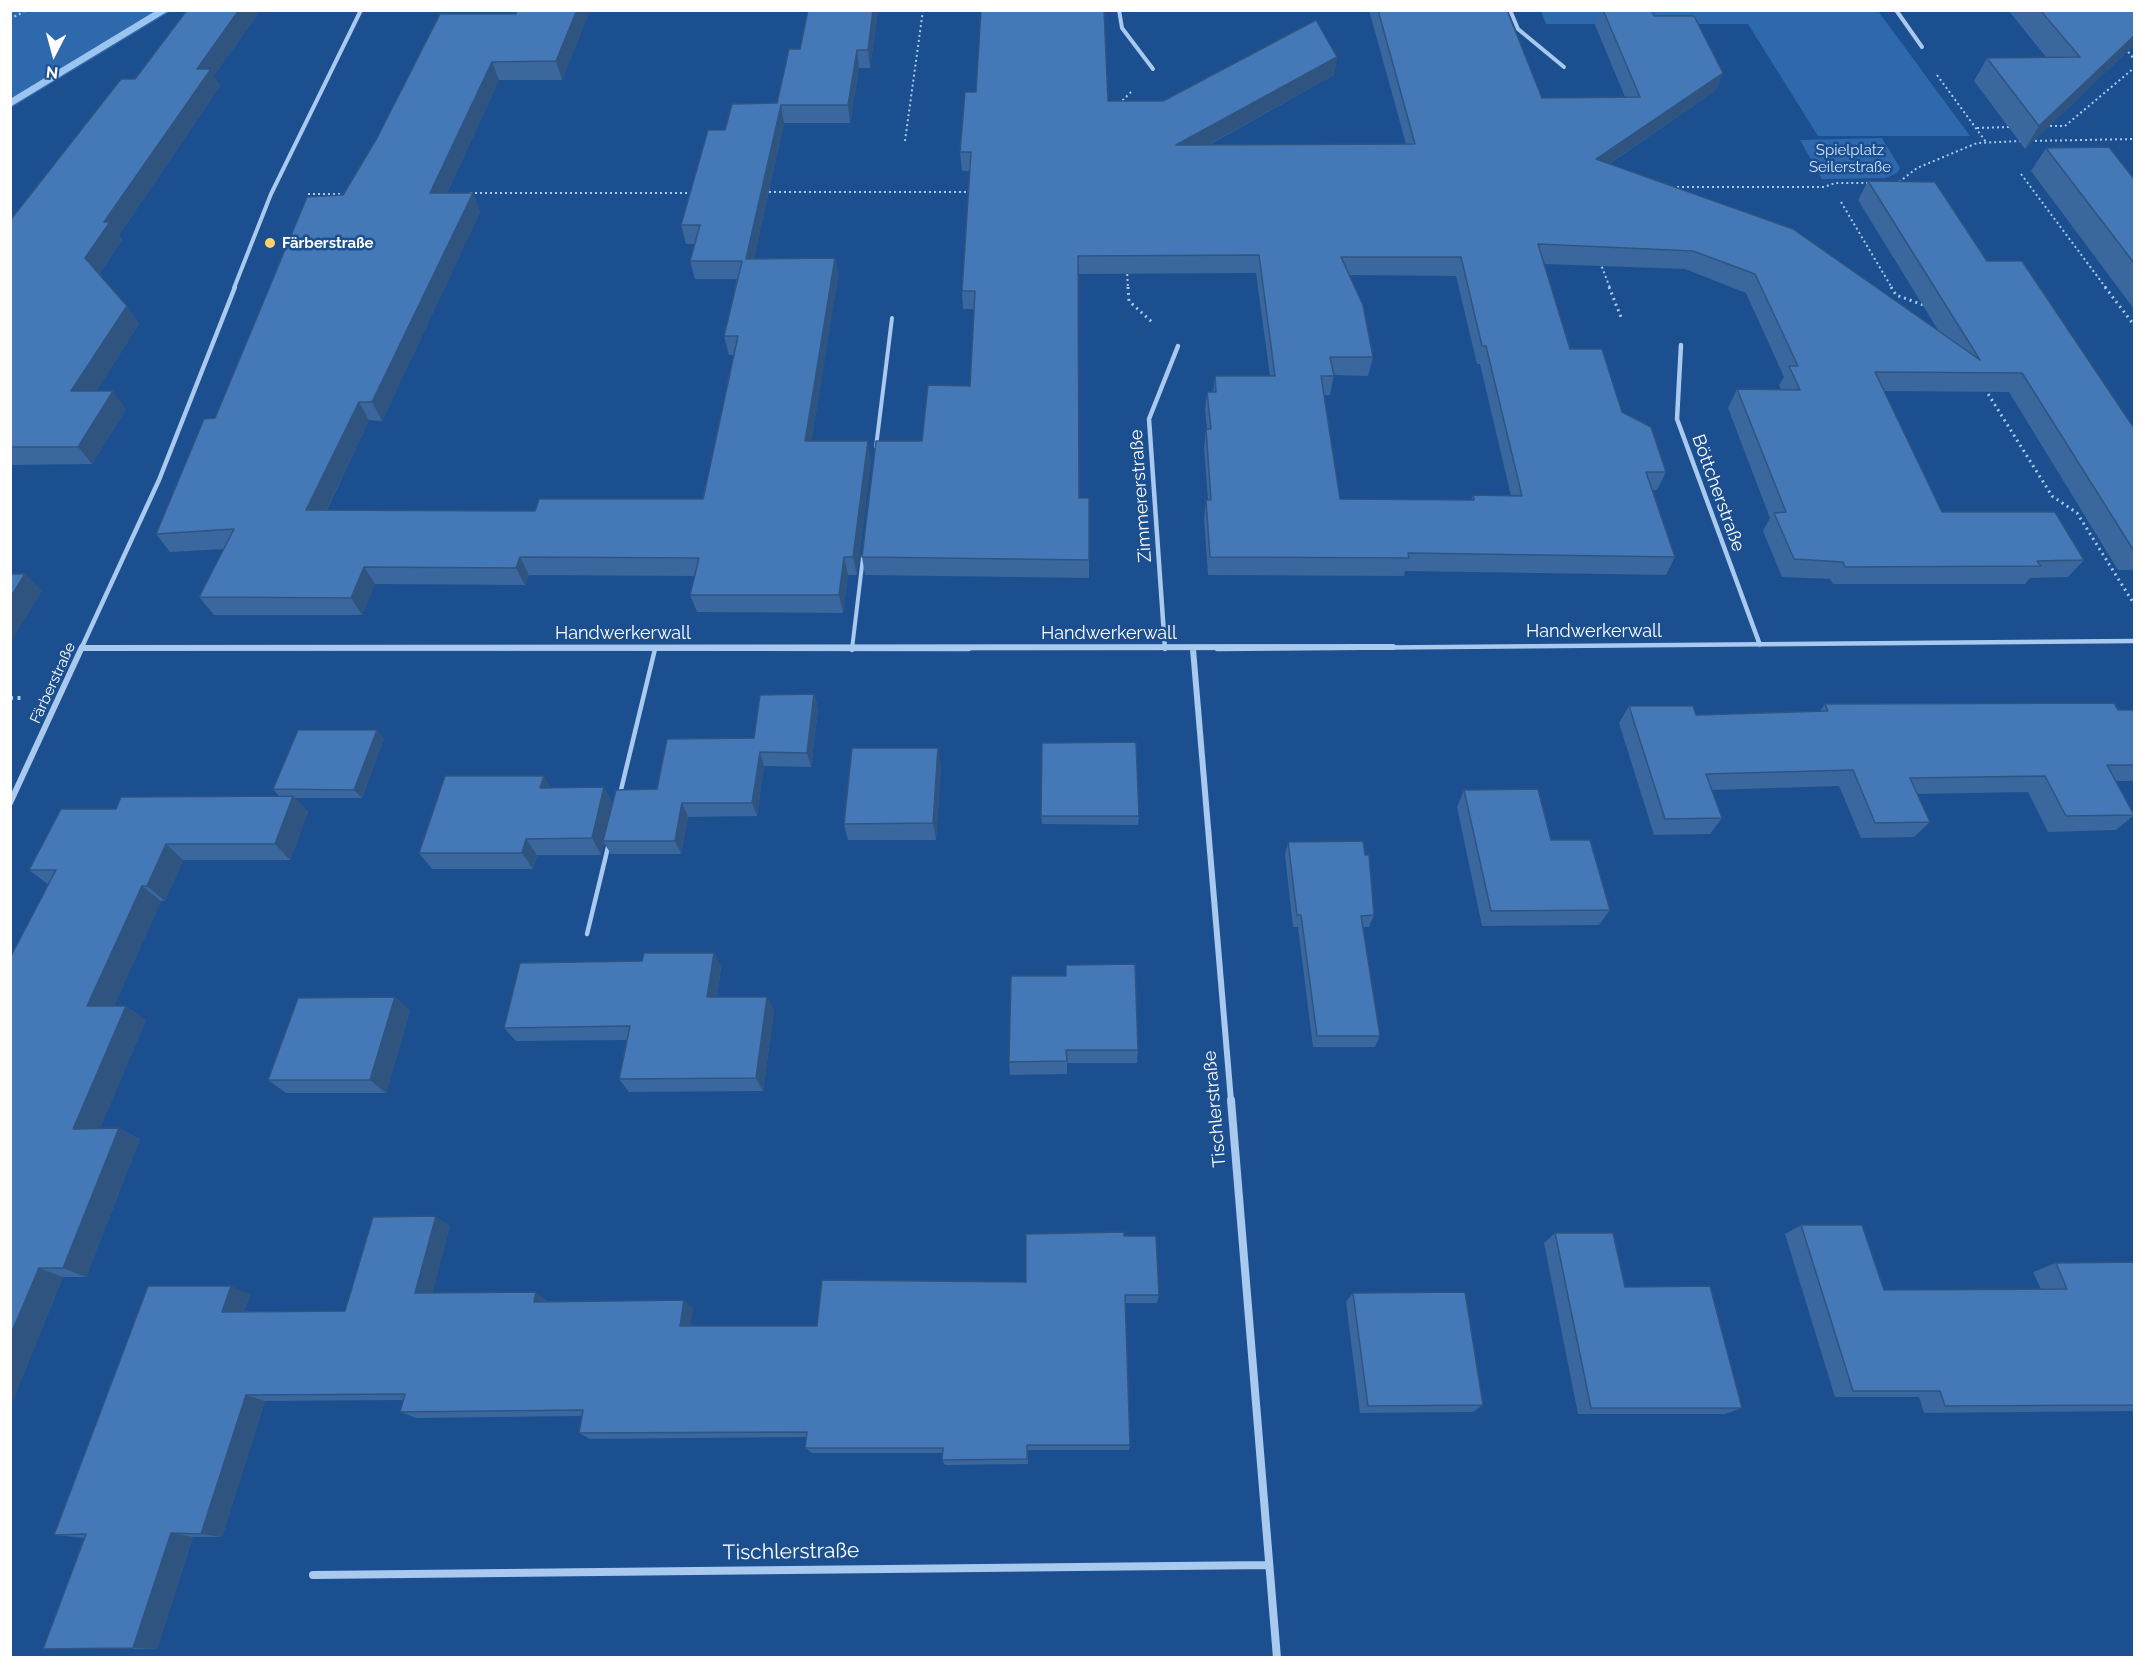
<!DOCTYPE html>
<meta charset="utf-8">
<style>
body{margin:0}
#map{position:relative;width:2145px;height:1668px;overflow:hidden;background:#1b4f8f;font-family:Raleway,sans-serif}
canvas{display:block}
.frame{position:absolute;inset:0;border:12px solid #fff;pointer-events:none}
.north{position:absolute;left:24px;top:24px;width:60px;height:60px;-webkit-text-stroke:4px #1b4f8f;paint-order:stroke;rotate:186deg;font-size:16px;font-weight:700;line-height:24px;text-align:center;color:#fff}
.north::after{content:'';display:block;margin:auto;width:21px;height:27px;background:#fff;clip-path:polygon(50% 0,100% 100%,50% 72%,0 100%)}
</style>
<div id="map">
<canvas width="2145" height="1668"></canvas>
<div class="frame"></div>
<div class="north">N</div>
</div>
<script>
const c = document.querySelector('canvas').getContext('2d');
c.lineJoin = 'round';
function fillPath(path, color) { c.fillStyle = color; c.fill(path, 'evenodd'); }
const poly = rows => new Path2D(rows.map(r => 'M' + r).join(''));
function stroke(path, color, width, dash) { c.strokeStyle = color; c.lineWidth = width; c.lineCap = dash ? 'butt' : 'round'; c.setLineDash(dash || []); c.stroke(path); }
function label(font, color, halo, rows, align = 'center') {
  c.font = font + ' Raleway,sans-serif'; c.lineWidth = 5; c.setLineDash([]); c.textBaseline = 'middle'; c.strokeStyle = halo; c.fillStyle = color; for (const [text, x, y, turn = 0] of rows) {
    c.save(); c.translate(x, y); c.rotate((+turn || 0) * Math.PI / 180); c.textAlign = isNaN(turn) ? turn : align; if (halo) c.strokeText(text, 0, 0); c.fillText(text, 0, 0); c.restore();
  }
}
const green = poly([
 [11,10,171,10,171,11,11,108],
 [1541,11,1878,11,1970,136,1818,136,1748,24,1546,24],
 [1882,138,1900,168,1897,173,1886,178,1822,179,1800,140]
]);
const stream = poly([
 [157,10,170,10,10,107,10,99,157,10]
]);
const pathFar2 = poly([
 [10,19,27,10],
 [2125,48,2134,59],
 [1937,75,1986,142],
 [1119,104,1131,92],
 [2045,126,2065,126,2134,68],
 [1977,128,2011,127],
 [905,141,923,10],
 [2030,141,2134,139],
 [2021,174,2106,288],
 [1899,182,1917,168,1977,143,2022,141],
 [1672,187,1824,187,1835,183,1871,183],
 [764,192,972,192],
 [470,193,693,193],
 [308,194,348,194],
 [1841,202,1892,288],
 [1600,262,1610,288],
 [1127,269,1128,288]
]);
const pathFar1 = poly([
 [1128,287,1129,301,1153,323],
 [1609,287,1621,317],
 [1891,287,1896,295,1926,306],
 [2105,287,2134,325],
 [1985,389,2052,496,2077,513,2134,604]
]);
const path = poly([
 [10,698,22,698]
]);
const laneFar1 = poly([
 [876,447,892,318],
 [852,649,863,557]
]);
const lane = poly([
 [852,650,852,647],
 [620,794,655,649],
 [587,934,609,843]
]);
const streetFar3 = poly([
 [1119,10,1122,28,1153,69],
 [1510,10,1518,29,1564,67],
 [1896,10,1922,47],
 [234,288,271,194,361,10]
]);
const streetFar2 = poly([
 [1681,345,1677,419,1760,645],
 [83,648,969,649],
 [81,649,159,480,235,287],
 [1165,649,1149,419,1178,346],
 [1217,649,2134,641]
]);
const streetFar1 = poly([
 [83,648,1393,647],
 [1193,649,1231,1101],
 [10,803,82,647]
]);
const street = poly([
 [1231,1100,1277,1658],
 [313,1575,1269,1565]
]);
const wall = poly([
 [187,10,260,11,214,75,220,86,119,235,122,240,99,274,127,306,139,324,96,391,126,409,92,464,10,465,10,218,12,218,135,79],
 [517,10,590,10,562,80,499,80,447,193,473,193,480,212,382,421,369,420,327,510,535,511,703,499,734,355,729,355,724,336,737,279,695,279,690,261,695,244,686,244,681,225,725,130,777,103,800,49,808,10,878,10,870,68,859,68,850,123,784,123,754,259,835,258,838,277,811,441,871,459,857,575,848,575,843,613,697,612,690,595,695,576,529,575,525,585,375,584,362,615,214,615,199,597,224,549,170,552,156,534,215,418,343,195,516,14],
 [1369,10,1507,10,1542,98,1625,97,1595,25,1600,10,1651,10,1654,16,1723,73,1715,91,1609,164,1938,330,1858,200,1868,181,1987,261,2134,428,2134,570,2118,570,2009,392,1884,391,1942,512,2084,560,2068,577,2030,578,2025,584,1833,584,1830,579,1782,577,1763,531,1770,518,1728,408,1737,389,1781,390,1779,385,1784,377,1746,293,1685,269,1544,264,1570,349,1622,412,1666,472,1657,490,1652,490,1675,557,1666,575,1405,571,1404,576,1208,575,1204,518,1206,500,1208,500,1204,447,1206,429,1207,429,1205,410,1207,392,1213,392,1215,376,1270,376,1256,273,1078,274,1079,498,1089,498,1089,578,865,575,862,557,922,441,970,386,974,309,963,309,962,291,970,171,962,171,960,152,976,92,1108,101,1163,101,1337,57,1334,75,1209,145,1406,144],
 [1350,275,1456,276,1477,364,1480,364,1511,496,1473,495,1471,500,1340,499,1324,395,1330,395,1334,375,1368,376,1373,357],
 [2008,10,2134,10,2134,45,2025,149,1974,81,1987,58,2046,57],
 [2046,148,2134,179,2134,309,2031,171],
 [814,694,818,709,811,767,764,766,757,816,688,817,681,854,611,854,604,843,601,855,537,855,533,869,432,869,419,853,551,788,613,802,657,789,754,738],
 [1825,704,2134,710,2134,781,2116,781,2134,815,2116,830,2048,832,2028,792,1917,794,1930,822,1914,837,1861,838,1839,786,1711,790,1722,818,1710,834,1654,835,1619,723,1629,706,1696,715,1820,711],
 [384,738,362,798,295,798,308,812,290,860,183,860,165,901,161,901,114,1006,126,1006,146,1020,100,1128,119,1128,140,1139,86,1277,63,1277,10,1407,10,958,49,885,29,870,116,809,279,796,273,789],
 [941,765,936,840,848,840,844,824],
 [1464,790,1551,840,1610,910,1599,925,1482,926,1457,807],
 [1041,816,1139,816,1138,825,1042,824],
 [1288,842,1374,915,1369,927,1363,927,1380,1036,1375,1047,1313,1047,1298,927,1293,927,1285,855],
 [714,953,721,967,717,997,767,997,774,1011,763,1091,629,1092,619,1079,627,1040,516,1041,504,1028,642,961],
 [1011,976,1138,1050,1137,1063,1067,1063,1067,1074,1010,1075,1009,1062],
 [395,997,410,1011,386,1093,286,1093,268,1080],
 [1801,1225,1884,1290,2041,1289,2033,1272,2056,1263,2134,1262,2134,1411,1924,1413,1919,1397,1835,1397,1785,1234],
 [450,1226,432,1293,548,1301,548,1302,693,1308,690,1326,817,1326,1026,1282,1124,1236,1159,1295,1157,1303,1125,1303,1130,1445,1129,1450,1028,1450,1028,1464,945,1465,942,1460,943,1453,812,1453,805,1448,806,1437,590,1439,579,1433,582,1416,416,1418,400,1412,404,1400,265,1401,222,1537,193,1537,157,1649,43,1649,84,1538,54,1535,250,1294,244,1311,345,1311],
 [1555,1233,1625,1287,1742,1408,1725,1414,1578,1414,1544,1243],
 [1353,1293,1483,1405,1473,1412,1360,1413,1346,1302]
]);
const shadedWall = poly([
 [239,10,260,11,214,75,220,86,119,235,122,240,98,275,85,258,104,222,197,69],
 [577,10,590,10,562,80,556,61],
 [873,10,878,10,870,68,868,50],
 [2134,36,2134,45,2025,149,2039,126],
 [857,50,859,68,850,123,848,105],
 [1337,57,1334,75,1175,163,1176,145],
 [492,62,499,80,438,212,430,193],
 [1723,73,1715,91,1589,177,1596,159],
 [781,105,784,123,750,277,746,259],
 [473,193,480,212,382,421,372,402],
 [835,258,838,277,809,459,805,441],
 [127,306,139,324,85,409,71,391],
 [113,391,126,409,92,464,78,447],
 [359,402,369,420,318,528,306,510],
 [868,441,871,459,857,575,853,557],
 [520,557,529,575,525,585,516,568],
 [844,557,848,575,843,613,839,595],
 [364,567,375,584,362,615,351,598],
 [25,574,42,591,10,643,10,598],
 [814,694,818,709,811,767,807,753],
 [377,730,384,738,362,798,354,790],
 [938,748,941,765,936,840,933,823],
 [760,752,764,766,757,816,752,803],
 [544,776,554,793,540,788],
 [604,787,613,804,603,841,604,843,601,855,592,838],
 [293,796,308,812,290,860,275,844],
 [682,803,688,817,681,854,675,841],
 [526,839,537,855,533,869,522,853],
 [166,844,183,860,165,901,147,886],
 [142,886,161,901,108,1020,87,1006],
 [714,953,721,967,715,1011,707,997],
 [395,997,410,1011,386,1093,370,1080],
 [767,997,774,1011,763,1091,756,1078],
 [126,1006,146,1020,95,1140,73,1129],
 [119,1128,140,1139,86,1277,63,1268],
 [436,1216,450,1226,430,1302,415,1293],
 [39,1268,63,1277,10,1407,10,1336],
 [231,1286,250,1294,241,1319,222,1312],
 [536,1292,548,1301,546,1310,534,1302],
 [684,1300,693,1308,689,1333,680,1326],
 [246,1395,265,1401,222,1537,201,1534],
 [171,1533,193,1537,157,1649,133,1648]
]);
const building = poly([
 [187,10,239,10,197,69,211,69,104,222,110,222,85,258,127,306,71,391,113,391,78,447,10,447,10,218,12,218,121,79,135,79,187,10],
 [517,10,577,10,556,61,492,62,430,193,473,193,372,402,359,402,306,510,535,511,539,499,703,499,738,336,724,336,742,261,690,261,700,225,681,225,708,130,725,130,732,104,777,103,789,49,800,49,808,10,873,10,868,50,857,50,848,105,781,105,746,259,835,258,805,441,868,441,853,557,844,557,839,595,690,595,699,558,520,557,516,568,364,567,351,598,199,597,234,529,156,534,204,419,215,418,307,197,343,195,377,138,440,14,516,14,517,10],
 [981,10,1104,10,1108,101,1163,101,1316,20,1337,57,1176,145,1415,144,1378,10,1507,10,1542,98,1640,97,1603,10,1651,10,1654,16,1694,16,1723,73,1596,159,1793,229,1980,360,1868,181,1935,182,1987,261,2022,261,2134,428,2134,551,2022,373,1875,372,1942,512,2055,512,2084,560,2037,561,2041,566,1845,567,1843,562,1794,559,1774,513,1786,512,1737,389,1800,390,1789,366,1798,366,1755,274,1693,251,1538,244,1570,349,1602,349,1622,412,1651,427,1666,472,1646,472,1675,557,1408,553,1409,558,1210,557,1206,500,1211,500,1206,429,1211,429,1207,392,1216,392,1215,376,1275,376,1259,255,1078,256,1079,498,1089,498,1089,560,862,557,876,441,922,441,928,385,970,386,975,291,962,291,971,152,960,152,965,92,976,92,981,10],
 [1341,257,1461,257,1482,346,1486,346,1522,496,1473,495,1474,500,1340,499,1321,376,1334,376,1330,357,1373,357,1363,305,1341,257],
 [2040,10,2134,10,2134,36,2039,126,1987,58,2080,57,2040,10],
 [2109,147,2134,179,2134,263,2046,148,2109,147],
 [10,574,25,574,10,598,10,574],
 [814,694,807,753,760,752,752,803,682,803,675,841,603,841,616,790,657,789,667,739,754,738,760,695,814,694],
 [2114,703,2118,710,2134,710,2134,765,2107,765,2134,815,2066,816,2045,776,1910,778,1930,822,1875,823,1853,770,1706,774,1722,818,1665,819,1629,706,1693,706,1696,715,1828,711,1825,704,2114,703],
 [298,730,377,730,354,790,273,789,298,730],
 [1136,742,1139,816,1041,816,1042,743,1136,742],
 [852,748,938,748,933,823,844,824,852,748],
 [445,776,544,776,540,788,604,787,592,838,526,839,522,853,419,853,445,776],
 [1538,789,1551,840,1590,840,1610,910,1491,911,1464,790,1538,789],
 [293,796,275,844,166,844,147,886,142,886,87,1006,126,1006,73,1129,119,1128,63,1268,39,1268,10,1336,10,958,56,870,29,870,61,809,116,809,121,797,293,796],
 [1363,841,1365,855,1369,855,1374,915,1361,916,1380,1036,1317,1036,1301,915,1297,915,1288,842,1363,841],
 [644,953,714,953,707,997,767,997,756,1078,619,1079,630,1026,504,1028,520,963,642,961,644,953],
 [1135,964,1138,1050,1066,1050,1067,1061,1009,1062,1011,976,1066,976,1066,965,1135,964],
 [395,997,370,1080,268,1080,298,998,395,997],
 [436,1216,415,1293,536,1292,534,1302,684,1300,680,1326,817,1326,822,1280,1026,1282,1026,1234,1124,1232,1124,1236,1156,1236,1159,1295,1125,1295,1130,1445,1027,1445,1027,1459,942,1460,943,1448,805,1448,807,1432,579,1433,583,1410,400,1412,405,1394,246,1395,201,1534,171,1533,133,1648,43,1649,86,1534,54,1535,148,1286,231,1286,222,1312,345,1311,373,1217,436,1216],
 [1801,1225,1862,1225,1884,1290,2067,1289,2056,1263,2134,1262,2134,1405,1945,1406,1940,1391,1853,1391,1801,1225],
 [1555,1233,1613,1233,1625,1287,1710,1286,1742,1408,1591,1408,1555,1233],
 [1465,1292,1483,1405,1368,1406,1353,1293,1465,1292]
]);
const markers = [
 [270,243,6,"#ffd166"]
];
const farParknames = [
 ["Spielplatz",1850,150],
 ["Seilerstraße",1850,167]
];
const farPoinames = [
 ["Färberstraße",282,243]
];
const farStreetnames = [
 ["Färberstraße",53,683,-65]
];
const streetNames = [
 ["Böttcherstraße",1718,493,70],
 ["Zimmererstraße",1141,496,-94],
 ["Handwerkerwall",1594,632],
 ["Handwerkerwall",623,634],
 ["Handwerkerwall",1109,634],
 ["Tischlerstraße",1215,1109,-95]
];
const nearStreetnames = [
 ["Tischlerstraße",791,1552,-1]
];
fillPath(green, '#2e69ad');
fillPath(stream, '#9cc4f0');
stroke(pathFar2, '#a9c9ee', 2, [2, 3]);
stroke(pathFar1, '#a9c9ee', 3, [2, 4]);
stroke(path, '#a9c9ee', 4, [3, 4.5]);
stroke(laneFar1, '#a9c9ee', 4);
stroke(lane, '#a9c9ee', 4.5);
stroke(streetFar3, '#a9c9ee', 4);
stroke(streetFar2, '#a9c9ee', 4.5);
stroke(streetFar1, '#a9c9ee', 6);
stroke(street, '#a9c9ee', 8);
fillPath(wall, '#3a679d');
fillPath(shadedWall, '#305480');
fillPath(building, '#4478b7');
stroke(building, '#305480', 1.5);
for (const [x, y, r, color] of markers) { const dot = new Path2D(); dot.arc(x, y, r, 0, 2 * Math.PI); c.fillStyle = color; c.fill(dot); stroke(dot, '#1b4f8f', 2); }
label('15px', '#cfe3fa', '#1b4f8f', farParknames);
label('bold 15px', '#fff', '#1b4f8f', farPoinames, 'left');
label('15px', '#fff', '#1b4f8f', farStreetnames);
label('18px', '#fff', '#1b4f8f', streetNames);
label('21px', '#fff', '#1b4f8f', nearStreetnames);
</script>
